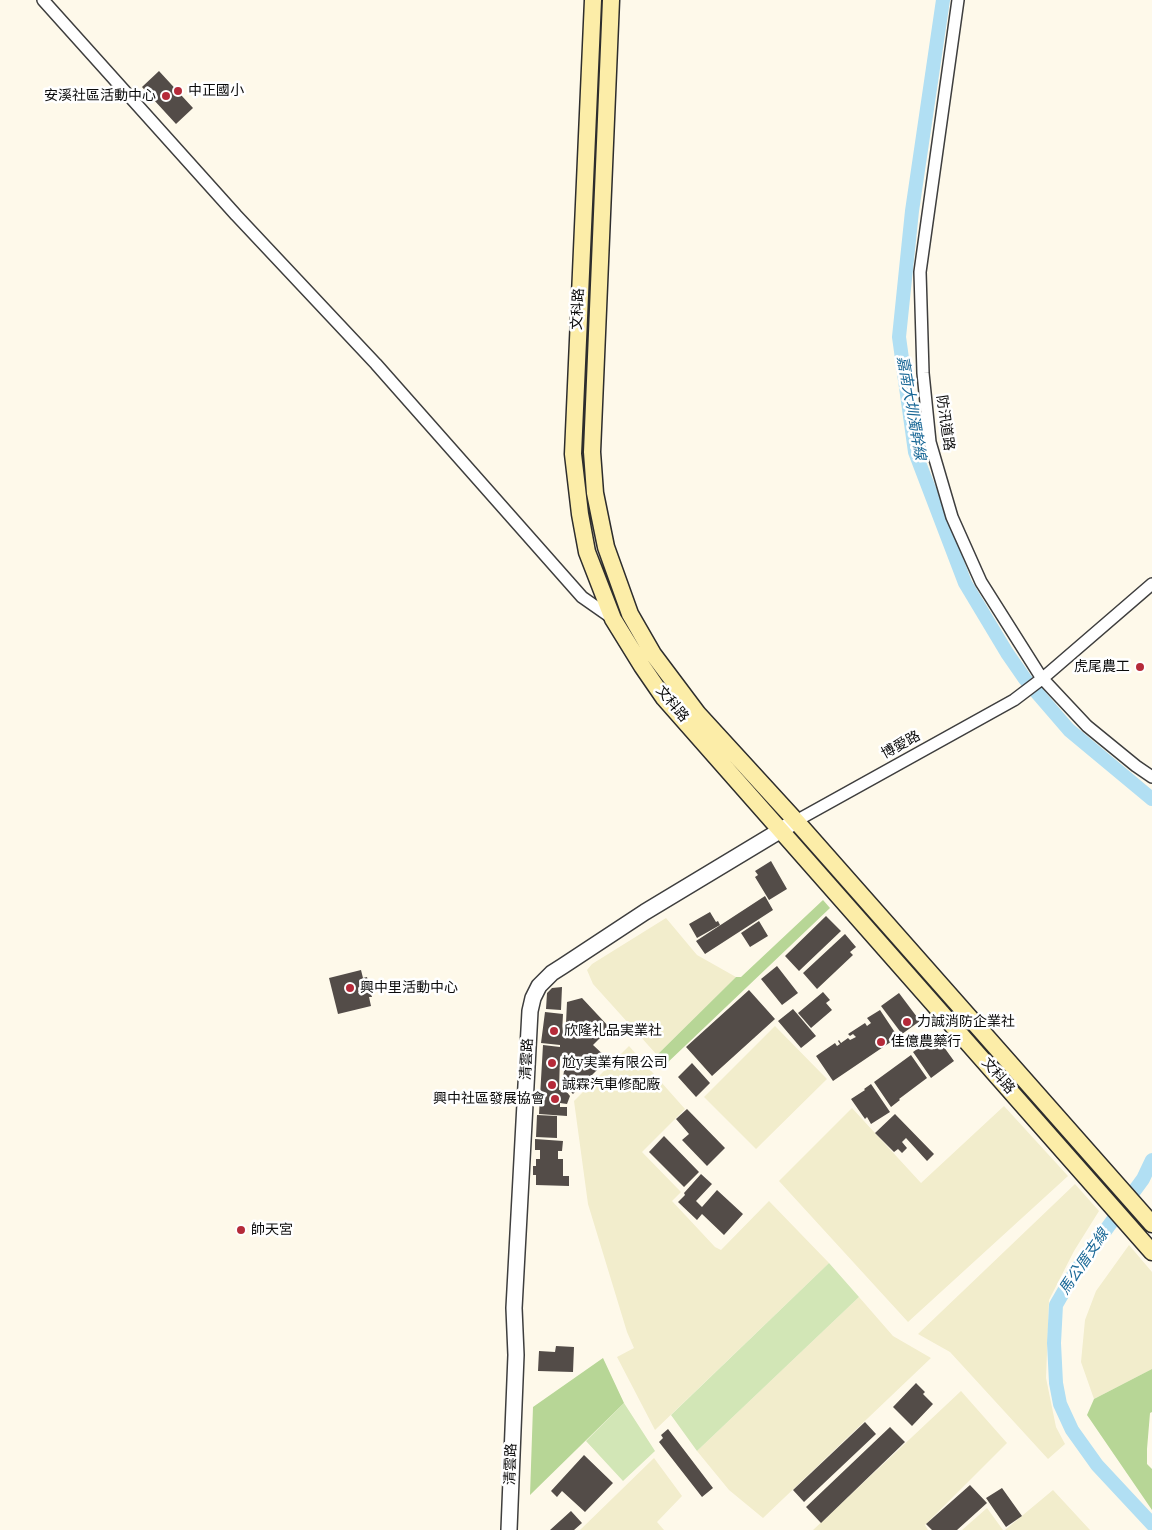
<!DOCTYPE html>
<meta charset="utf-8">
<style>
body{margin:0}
canvas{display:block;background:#fef9ea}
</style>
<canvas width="1152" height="1530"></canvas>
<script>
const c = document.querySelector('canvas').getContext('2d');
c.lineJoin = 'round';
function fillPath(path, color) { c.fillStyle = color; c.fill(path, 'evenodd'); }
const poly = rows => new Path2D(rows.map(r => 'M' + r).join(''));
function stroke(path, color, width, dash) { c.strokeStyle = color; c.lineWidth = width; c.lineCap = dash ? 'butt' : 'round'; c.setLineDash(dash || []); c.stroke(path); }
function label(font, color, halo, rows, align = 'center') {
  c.font = font + ' "IBM Plex Serif","Noto Sans TC",serif'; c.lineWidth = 5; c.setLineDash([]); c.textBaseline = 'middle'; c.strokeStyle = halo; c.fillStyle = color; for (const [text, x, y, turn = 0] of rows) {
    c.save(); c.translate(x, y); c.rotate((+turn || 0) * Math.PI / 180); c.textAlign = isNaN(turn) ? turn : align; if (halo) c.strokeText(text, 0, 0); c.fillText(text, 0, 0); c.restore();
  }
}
const farmland = poly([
 [666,918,697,955,736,977,657,1055,593,984,587,970,592,964],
 [775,1026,827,1079,756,1149,704,1097],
 [629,1046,685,1109,642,1152,681,1192,672,1201,715,1247,721,1250,769,1201,829,1263,655,1430,617,1357,634,1348,627,1332,588,1204,574,1101],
 [1004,1106,1068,1176,908,1322,779,1181,852,1108,921,1183],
 [1075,1184,1099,1211,1074,1251,1049,1300,1046,1378,1056,1427,1065,1444,1048,1459,950,1352,918,1334],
 [1129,1245,1152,1272,1152,1369,1094,1399,1081,1362,1085,1320,1096,1291],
 [859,1297,893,1336,931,1358,763,1518,729,1490,697,1451],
 [961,1391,1007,1443,925,1525,928,1530,813,1530],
 [654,1458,682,1496,657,1522,664,1530,580,1530],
 [1053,1490,1090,1530,1005,1530],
 [987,1508,1003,1530,962,1530]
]);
const green = poly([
 [829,1263,859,1297,697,1451,671,1415],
 [624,1403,655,1451,623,1481,586,1441]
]);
const forest = poly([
 [823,900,830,908,665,1065,657,1055,736,977,741,977],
 [603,1358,624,1403,530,1495,533,1407],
 [1152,1369,1152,1412,1150,1413,1147,1449,1147,1464,1152,1469,1152,1510,1087,1415,1094,1399]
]);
const canal = poly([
 [943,0,912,211,899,337,915,452,965,583,1007,653,1025,679,1069,730,1152,799],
 [1152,1160,1143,1179,1075,1272,1056,1305,1054,1343,1056,1383,1060,1404,1072,1430,1097,1465,1152,1524]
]);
const building = poly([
 [159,71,193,108,176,124,142,87],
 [771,861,787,889,769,900,755,877,758,875,755,871],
 [765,896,773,910,705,954,696,941],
 [710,912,716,922,718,921,720,925,697,938,689,924],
 [826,916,841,931,799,971,785,956],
 [759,921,768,936,750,947,741,933],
 [845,934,856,947,850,952,853,955,817,989,803,973],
 [777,966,798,993,782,1005,761,979],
 [361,970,363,978,367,977,372,997,369,997,371,1006,338,1014,329,978],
 [562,987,561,1010,546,1009,547,993,552,988],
 [749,990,775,1019,712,1076,686,1047],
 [823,992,830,1000,826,1003,832,1010,811,1028,798,1013],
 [899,993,920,1021,902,1034,881,1006],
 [582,998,610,1028,593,1045,608,1059,573,1094,562,1084,564,1071,569,1066,560,1057,559,1090,566,1091,570,1096,567,1104,560,1103,560,1107,567,1107,567,1116,539,1114,543,1045,560,1047,560,1045,541,1043,545,1012,563,1014,562,1033,563,1026,566,1023,567,1002],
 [793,1009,816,1036,801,1048,778,1021],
 [880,1010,898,1037,833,1081,816,1056,835,1043,837,1046,840,1044,838,1041,839,1040,841,1043,848,1038,850,1040,856,1037,853,1034,850,1036,848,1034,865,1023,867,1026,871,1023,867,1018],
 [936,1036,954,1061,931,1078,913,1052],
 [911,1055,927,1078,899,1099,900,1100,891,1107,874,1082],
 [692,1063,710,1083,696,1097,678,1077],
 [871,1084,890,1112,871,1124,867,1117,865,1119,851,1099,865,1090,864,1089],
 [687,1109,725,1148,707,1166,682,1140,689,1134,676,1119],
 [895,1114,934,1154,927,1161,906,1138,902,1142,907,1148,902,1153,898,1149,894,1152,875,1133],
 [537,1115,557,1116,557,1138,536,1137],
 [664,1136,699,1172,684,1187,649,1152],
 [535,1139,563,1141,562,1151,558,1151,558,1159,563,1159,563,1176,569,1176,569,1186,536,1185,536,1175,533,1175,533,1166,536,1166,536,1159,540,1159,540,1150,535,1150],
 [701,1174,712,1184,696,1201,702,1207,717,1190,743,1214,724,1235,702,1214,697,1220,678,1202,685,1195,684,1193],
 [556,1346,574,1347,573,1372,538,1371,539,1351,555,1352],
 [916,1383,925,1392,923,1394,933,1404,912,1426,893,1407],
 [865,1422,876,1434,804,1502,793,1490],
 [890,1427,905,1442,821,1523,806,1507],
 [668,1429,713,1488,702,1497,659,1442,663,1438,661,1435],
 [584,1455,613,1483,585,1512,562,1491,557,1497,551,1491],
 [970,1485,987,1503,957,1530,932,1530,926,1524],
 [1002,1488,1022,1516,1006,1527,986,1498],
 [571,1511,582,1523,574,1530,550,1530]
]);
const minor = poly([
 [43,0,236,215,376,364,582,597,612,618],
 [958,0,920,272,923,373,930,442,952,517,981,582,1041,677,1087,726,1136,766,1152,777],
 [796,821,1014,700,1043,678,1152,584]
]);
const tertiary = poly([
 [509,1530,516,1355,514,1308,530,1011,533,998,539,986,552,973,563,966,645,912,796,821]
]);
const secondary = poly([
 [593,0,573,454,580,514,587,552,613,619,642,666,664,698,1152,1252],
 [611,0,592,452,595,493,606,547,630,614,653,654,698,714,796,821,1152,1224]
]);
const markers = [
 [178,91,5,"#b52a39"],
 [166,96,5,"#b52a39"],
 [1140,667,5,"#b52a39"],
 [350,988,5,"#b52a39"],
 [907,1022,5,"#b52a39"],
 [554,1031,5,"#b52a39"],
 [881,1042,5,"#b52a39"],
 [552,1063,5,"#b52a39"],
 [552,1085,5,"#b52a39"],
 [555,1099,5,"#b52a39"],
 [241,1230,5,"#b52a39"]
];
const poiNames = [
 ["中正國小",188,91],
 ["安溪社區活動中心",156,96,"right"],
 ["虎尾農工",1130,667,"right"],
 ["興中里活動中心",360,988],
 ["力誠消防企業社",917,1022],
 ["欣隆礼品実業社",564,1031],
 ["佳億農藥行",891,1042],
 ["尬y実業有限公司",562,1063],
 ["誠霖汽車修配廠",562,1085],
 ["興中社區發展協會",545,1099,"right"],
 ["帥天宮",251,1230]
];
const streetNames = [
 ["文科路",578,309,-87],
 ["防汛道路",945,423,82],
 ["文科路",672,704,50],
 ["博愛路",901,745,-29],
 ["清雲路",527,1059,-87],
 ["文科路",998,1076,49],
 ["清雲路",511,1464,-88]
];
const waterNames = [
 ["嘉南大圳濁幹線",911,408,80],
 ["馬公厝支線",1084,1262,-56]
];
fillPath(farmland, '#f2edcc');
fillPath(green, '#d2e6b6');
fillPath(forest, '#b7d696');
stroke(canal, '#b1dff3', 14);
fillPath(building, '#534c48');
stroke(minor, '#3e3e3e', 14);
stroke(tertiary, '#3e3e3e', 18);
stroke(secondary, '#2d2d2d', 19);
stroke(minor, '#fff', 11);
stroke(tertiary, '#fff', 15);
stroke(secondary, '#fceda8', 16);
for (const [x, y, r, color] of markers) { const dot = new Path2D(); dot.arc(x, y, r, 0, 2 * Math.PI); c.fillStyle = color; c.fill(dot); stroke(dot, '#fff', 2); }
label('14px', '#0b0b0b', '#fff', poiNames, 'left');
label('14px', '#0b0b0b', '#fff', streetNames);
label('italic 15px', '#1b6997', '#fff', waterNames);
</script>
